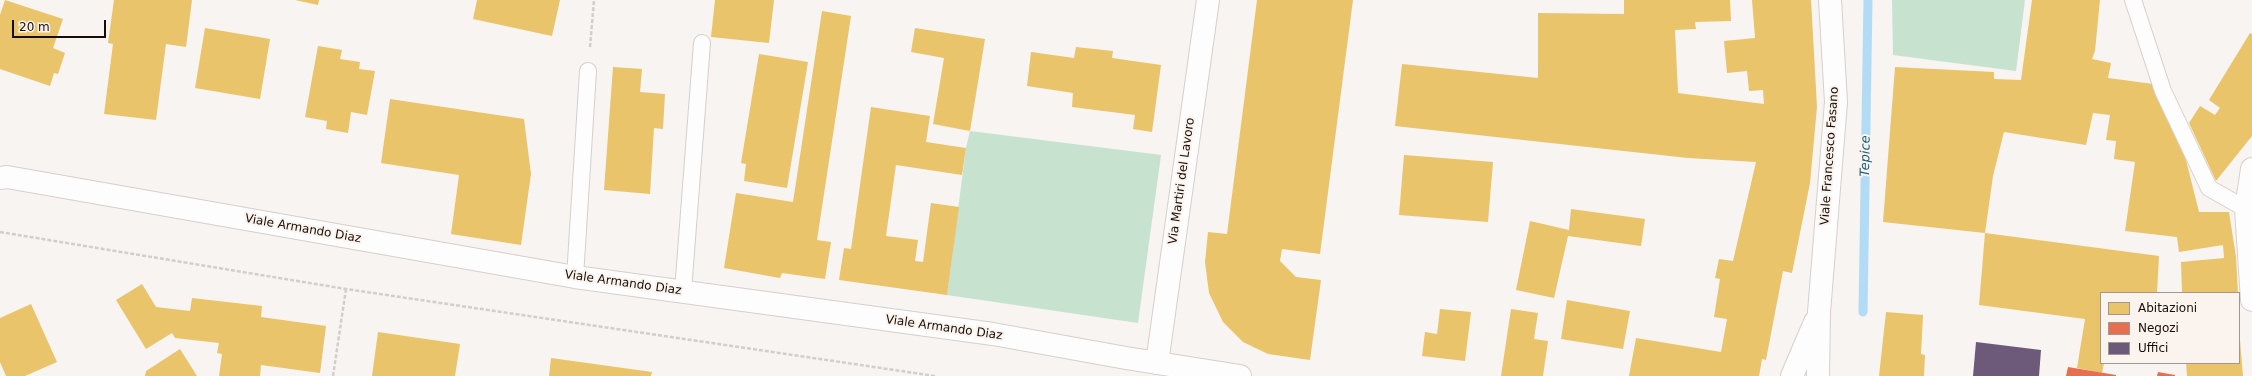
<!DOCTYPE html>
<style>
body{margin:0}
#map{position:relative;width:2252px;height:376px;overflow:hidden;background:#f7f4f1;font-family:"DejaVu Sans",sans-serif}
canvas{display:block}
.legend{position:absolute;left:2100px;top:292px;width:140px;height:72px;box-sizing:border-box;background:#faf3ee;border:1px solid #a09792;margin:0;padding:5px 7px;list-style:none;font-size:12px;color:#190e07}
.legend li{display:flex;align-items:center;gap:8px;height:20px}
.legend b{width:20px;border:1px solid #a09792}
.scale{position:absolute;left:12px;top:20px;width:94px;height:18px;box-sizing:border-box;border:2px solid #190e07;border-top:0;padding-left:5px;font-size:12px;line-height:14px;white-space:nowrap;color:#190e07;-webkit-text-stroke:3px #faf3ee;paint-order:stroke}
</style>
<div id="map">
<canvas width="2252" height="376"></canvas>
<ul class="legend">
<li><b style="height:11px;background:#e9c46a"></b>Abitazioni</li>
<li><b style="height:11px;background:#e76f51"></b>Negozi</li>
<li><b style="height:11px;background:#6d597a"></b>Uffici</li>
</ul>
<div class="scale">20 m</div>
</div>
<script>
const c = document.querySelector('canvas').getContext('2d');
c.lineJoin = 'round';
function fillPath(path, color) { c.fillStyle = color; c.fill(path, 'evenodd'); }
const poly = rows => new Path2D(rows.map(r => 'M' + r).join(''));
function stroke(path, color, width, dash) { c.strokeStyle = color; c.lineWidth = width; c.lineCap = dash ? 'butt' : 'round'; c.setLineDash(dash || []); c.stroke(path); }
function label(font, color, halo, rows, align = 'center') {
  c.font = font + ' "DejaVu Sans",sans-serif'; c.lineWidth = 4; c.setLineDash([]); c.textBaseline = 'middle'; c.strokeStyle = halo; c.fillStyle = color; for (const [text, x, y, turn = 0] of rows) {
    c.save(); c.translate(x, y); c.rotate((+turn || 0) * Math.PI / 180); c.textAlign = isNaN(turn) ? turn : align; if (halo) c.strokeText(text, 0, 0); c.fillText(text, 0, 0); c.restore();
  }
}
const green = poly([
 [1892,0,2025,0,2016,71,1893,55],
 [970,131,1161,155,1138,323,947,295,966,148]
]);
const homes = poly([
 [5,0,63,19,53,48,65,53,58,74,54,73,50,86,0,69,0,15],
 [114,0,192,0,186,47,166,44,156,120,104,114,113,44,108,43],
 [295,0,319,0,318,5],
 [477,0,560,0,552,36,473,19],
 [715,0,774,0,769,43,711,37],
 [1257,0,1353,0,1320,254,1282,249,1280,261,1296,277,1321,280,1310,360,1268,354,1243,342,1223,322,1209,293,1205,262,1208,232,1227,234],
 [1624,0,1730,0,1731,21,1695,22,1696,29,1675,30,1678,93,1764,104,1763,90,1749,91,1747,71,1727,73,1724,41,1755,38,1752,0,1811,0,1817,107,1810,183,1792,273,1783,271,1766,360,1762,359,1759,376,1629,376,1636,338,1721,352,1727,319,1714,317,1720,279,1715,278,1719,259,1733,261,1756,162,1688,158,1395,126,1402,64,1538,78,1538,13,1624,14],
 [2032,0,2100,0,2095,51,2092,59,2111,63,2108,78,2153,84,2186,160,2199,212,2229,212,2236,257,2238,293,2182,293,2181,262,2224,258,2223,245,2179,252,2177,237,2125,231,2135,162,2114,159,2116,141,2106,140,2110,115,2093,113,2086,145,2004,132,1993,176,1985,233,1883,222,1895,67,1994,72,1994,79,2021,80],
 [822,11,851,16,817,240,831,242,825,279,782,273,780,278,724,268,736,193,793,202],
 [205,28,270,39,260,99,195,88],
 [915,28,985,39,970,131,933,124,944,58,911,52],
 [2250,33,2252,34,2252,136,2216,181,2189,123,2200,106,2215,115,2220,108,2209,100],
 [318,46,342,50,340,59,360,62,359,69,375,71,367,115,351,112,348,133,326,129,327,121,305,117],
 [1076,47,1113,51,1112,58,1161,65,1152,132,1133,129,1135,115,1072,107,1073,93,1027,86,1031,52,1074,58],
 [759,54,808,62,787,188,744,181,746,164,741,163],
 [613,67,642,69,640,92,665,94,663,129,654,128,650,194,604,190],
 [390,99,524,119,531,174,521,245,451,234,459,175,381,163],
 [871,107,930,116,926,142,966,148,962,175,896,165,886,236,918,240,915,261,923,262,931,203,959,207,947,295,839,280,844,248,851,249],
 [1404,155,1493,162,1488,222,1399,215],
 [1571,209,1645,219,1641,246,1568,236,1554,298,1516,290,1530,221,1569,230],
 [1985,233,2159,256,2157,293,2101,293,2101,363,2104,363,2102,373,2077,368,2085,319,1979,305],
 [142,284,156,307,190,311,192,298,262,306,261,317,326,326,320,373,261,365,260,376,219,376,222,354,217,353,219,343,175,338,172,333,146,349,116,300],
 [1567,300,1630,311,1623,349,1561,339],
 [31,304,57,362,25,376,6,376,0,362,0,318],
 [1440,309,1471,312,1465,361,1422,356,1425,332,1437,334],
 [1511,309,1538,313,1534,339,1548,341,1543,376,1501,376],
 [1886,312,1923,315,1921,354,1925,355,1924,376,1879,376],
 [2239,328,2243,376,2187,376,2186,363,2239,363],
 [378,332,460,344,455,376,372,376],
 [180,349,197,376,145,376,146,371],
 [551,358,652,372,651,376,549,376]
]);
const shops = poly([
 [2068,367,2116,375,2116,376,2066,376],
 [2158,372,2175,375,2175,376,2157,376]
]);
const offices = poly([
 [1976,342,2041,350,2039,376,1973,376]
]);
const stream = poly([
 [1863,312,1868,0]
]);
const path = poly([
 [590,47,594,0],
 [0,232,346,289,935,376],
 [333,376,346,289]
]);
const service = poly([
 [2133,0,2163,91,2209,188,2246,209],
 [575,277,588,71],
 [683,291,702,43]
]);
const minor = poly([
 [2252,169,2246,209,2252,300],
 [1157,363,1208,0]
]);
const tertiary = poly([
 [0,178,7,177,575,277,993,334,1126,358,1240,376],
 [1792,376,1815,322],
 [1818,376,1819,312,1836,102,1830,0]
]);
const streetNames = [
 ["Viale Francesco Fasano",1830,156,-86],
 ["Via Martiri del Lavoro",1182,181,-82],
 ["Viale Armando Diaz",303,229,10],
 ["Viale Armando Diaz",623,283,8],
 ["Viale Armando Diaz",944,328,8]
];
const waterNames = [
 ["Tepice",1866,156,-89]
];
fillPath(green, '#c7e2ce');
fillPath(homes, '#e9c46a');
fillPath(shops, '#e76f51');
fillPath(offices, '#6d597a');
stroke(stream, '#b2dbf5', 9);
stroke(service, '#d7cfca', 18);
stroke(minor, '#d7cfca', 24);
stroke(tertiary, '#d7cfca', 24);
stroke(path, '#d1cfce', 2.5, [4, 2]);
stroke(service, '#fefdfd', 16);
stroke(minor, '#fefdfd', 22);
stroke(tertiary, '#fefdfd', 22);
label('12px', '#190e07', '#faf3ee', streetNames);
label('italic 13px', '#165c81', '#faf3ee', waterNames);
</script>
